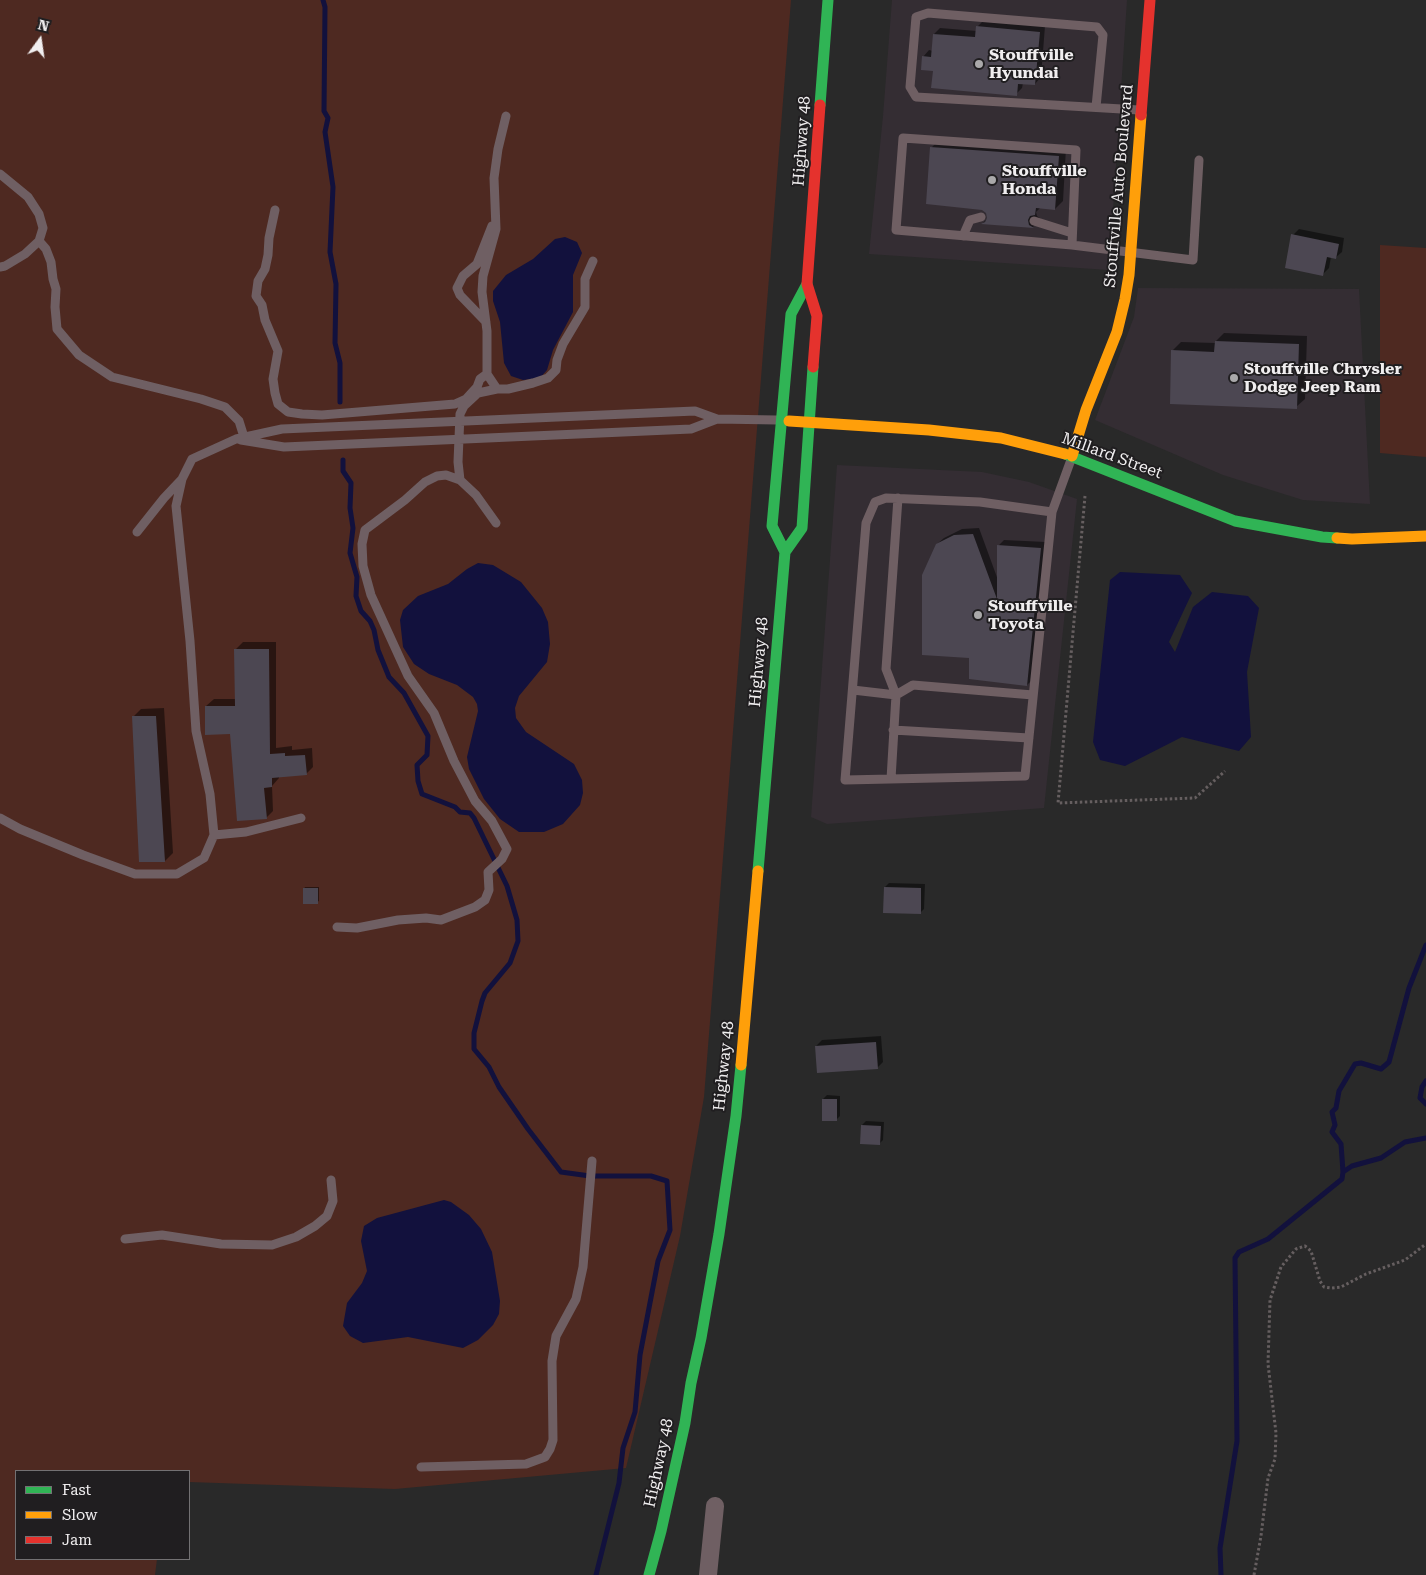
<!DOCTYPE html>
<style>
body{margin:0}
#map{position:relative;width:1426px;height:1575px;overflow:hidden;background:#292929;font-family:"Roboto Serif",serif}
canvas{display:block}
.legend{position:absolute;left:15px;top:1470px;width:175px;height:90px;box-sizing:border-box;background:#201e20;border:1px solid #737173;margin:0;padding:6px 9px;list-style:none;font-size:15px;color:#f0eeef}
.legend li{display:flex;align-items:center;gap:10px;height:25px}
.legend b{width:25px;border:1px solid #737173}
.north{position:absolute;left:15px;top:15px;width:50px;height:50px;-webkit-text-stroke:4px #201e20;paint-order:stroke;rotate:14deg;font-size:14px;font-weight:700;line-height:20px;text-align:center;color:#f0eeef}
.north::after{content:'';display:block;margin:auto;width:18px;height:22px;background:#f0eeef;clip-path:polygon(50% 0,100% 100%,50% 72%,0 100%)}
</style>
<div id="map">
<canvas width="1426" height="1575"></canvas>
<ul class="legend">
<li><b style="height:6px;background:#30b455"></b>Fast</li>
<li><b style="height:6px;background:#ff9f0a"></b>Slow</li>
<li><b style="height:6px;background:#e5322d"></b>Jam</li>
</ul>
<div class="north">N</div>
</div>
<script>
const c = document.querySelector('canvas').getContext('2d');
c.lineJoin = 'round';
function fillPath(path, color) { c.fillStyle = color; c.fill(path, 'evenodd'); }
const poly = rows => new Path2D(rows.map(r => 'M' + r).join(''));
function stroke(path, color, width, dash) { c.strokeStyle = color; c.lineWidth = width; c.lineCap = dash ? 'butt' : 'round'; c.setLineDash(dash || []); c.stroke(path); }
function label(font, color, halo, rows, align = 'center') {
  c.font = font + ' "Roboto Serif",serif'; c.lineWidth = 4; c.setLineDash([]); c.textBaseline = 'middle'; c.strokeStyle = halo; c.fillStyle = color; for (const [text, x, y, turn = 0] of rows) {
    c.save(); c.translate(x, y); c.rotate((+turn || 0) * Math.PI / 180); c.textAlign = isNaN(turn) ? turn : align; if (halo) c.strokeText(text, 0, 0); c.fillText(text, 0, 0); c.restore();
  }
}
const built = poly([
 [892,0,1127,0,1109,270,869,254,883,116],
 [1138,288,1359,289,1370,504,1303,500,1223,475,1095,420,1134,317],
 [837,465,982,472,1029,482,1077,499,1044,808,827,824,811,817]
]);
const green = poly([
 [0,0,791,0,704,1097,680,1236,626,1468,395,1489,189,1482,189,1471,16,1471,16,1559,157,1559,155,1575,0,1575],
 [1380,245,1426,248,1426,457,1380,453]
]);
const water = poly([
 [565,237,577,242,582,253,573,275,573,312,553,350,547,370,540,378,523,380,511,376,504,363,500,322,493,301,493,291,506,275,533,259,555,239],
 [478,563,493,565,521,582,542,608,548,622,550,644,547,662,519,696,515,708,516,718,526,732,574,764,582,780,583,793,580,805,563,824,544,832,519,832,500,819,484,799,469,769,467,757,478,711,477,704,473,697,457,685,429,674,414,664,403,647,400,620,403,610,418,596,448,584,467,569],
 [1120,572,1180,575,1192,593,1169,642,1175,652,1193,607,1212,592,1248,596,1259,608,1247,672,1251,737,1239,751,1182,737,1125,766,1100,760,1093,742,1110,580],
 [444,1200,451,1202,469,1215,481,1229,492,1252,500,1301,499,1314,493,1325,478,1340,463,1348,408,1337,363,1343,350,1336,343,1326,347,1303,362,1283,367,1271,361,1241,364,1226,377,1218]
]);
const shadow = poly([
 [983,21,1045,26,1041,77,1035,84,1023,83,1022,88,1016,94,934,70,923,57,929,50,933,51,934,34,940,28,977,31,977,27],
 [940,139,1066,148,1063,201,1055,209,1041,207,1036,212,1037,216,1041,219,1033,227,983,223,988,218,987,212,931,148],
 [1299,229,1344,238,1342,252,1335,258,1331,257,1329,268,1323,274,1293,235],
 [1224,333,1307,336,1305,399,1296,407,1173,350,1181,342,1216,343,1216,341],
 [979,528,998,580,998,546,1004,540,1046,542,1033,679,1027,685,970,657,937,544,944,538,962,529],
 [243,642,276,642,276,748,292,746,292,750,312,748,313,767,306,774,279,776,279,778,272,786,273,811,266,818,231,733,206,706,214,699,236,699,236,649],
 [164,708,173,853,165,861,133,717,141,709],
 [889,883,925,884,924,909,920,913,885,887],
 [305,887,319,887,319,901,317,902,304,889],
 [881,1036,883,1062,877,1068,816,1046,822,1040],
 [827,1095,840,1096,840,1116,836,1120,823,1099],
 [866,1121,884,1122,883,1140,879,1144,862,1125]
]);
const stream = poly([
 [323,0,325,7,324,111,328,118,325,132,333,187,330,252,336,284,335,343,340,363,340,402],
 [343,460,343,471,351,483,350,508,353,528,350,553,357,577,356,596,361,611,370,621,374,630,378,650,389,677,404,693,428,736,427,755,417,765,418,781,422,794,455,807,460,812,470,813,474,818,507,886,517,920,518,941,510,963,485,993,482,1001,474,1033,474,1049,489,1067,499,1087,528,1129,561,1172,590,1176,651,1176,667,1181,670,1230,658,1261,640,1355,635,1412,623,1448,619,1483,596,1575],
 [1426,1081,1422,1087,1420,1098,1426,1104],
 [1343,1172,1352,1166,1381,1158,1405,1142,1426,1138],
 [1221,1575,1220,1548,1237,1441,1235,1258,1239,1252,1268,1239,1342,1179,1343,1172,1341,1144,1332,1132,1335,1125,1332,1112,1336,1108,1339,1091,1355,1064,1361,1063,1381,1069,1389,1062,1409,988,1426,945]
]);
const building = poly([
 [976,26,1040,32,1035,85,1018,84,1017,96,931,88,933,71,921,70,922,56,931,57,933,34,975,37],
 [930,147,1059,156,1055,210,1036,208,1035,215,1030,216,1028,220,1029,225,1034,228,981,224,985,222,987,218,986,213,982,210,926,204],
 [1291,234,1339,244,1336,259,1327,257,1323,276,1285,268],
 [1215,341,1299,344,1297,409,1170,404,1171,350,1214,352],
 [973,534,997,599,997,545,1041,548,1027,686,969,679,969,658,922,655,922,575,936,544,954,535],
 [234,649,269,649,270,754,285,753,285,756,305,755,307,775,272,778,272,787,264,788,267,819,237,821,230,734,205,735,205,706,235,706],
 [132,716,156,716,165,862,139,862],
 [884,887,921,888,921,914,883,913],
 [303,888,318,888,318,904,303,904],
 [876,1042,878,1069,817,1073,815,1046],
 [822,1099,837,1099,837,1121,822,1121],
 [861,1125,881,1126,880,1145,860,1144]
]);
const path = poly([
 [1085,496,1058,803,1195,798,1225,771],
 [1254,1575,1261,1536,1268,1478,1275,1459,1276,1433,1268,1364,1270,1300,1281,1267,1296,1249,1305,1246,1311,1251,1320,1281,1324,1287,1331,1288,1341,1287,1366,1274,1405,1260,1426,1244]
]);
const lane = poly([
 [1096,107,1103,35,1097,27,928,13,916,17,910,87,916,97,1139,110],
 [506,116,498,149,494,178,496,229,483,276,482,292,487,331,487,374,497,389,508,389,533,383,548,378,556,370,557,360,563,344,585,307,585,279,593,261],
 [0,174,28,197,39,214,43,228,39,241,25,254,5,266,0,267],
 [275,210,269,238,268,255,265,269,258,281,256,296,262,305,265,320,278,351,273,379,275,393,278,404,288,412,302,414,322,415,455,404,466,399,477,387,480,379,487,374],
 [1034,221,1072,233],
 [963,236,970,220,981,217],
 [39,241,46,249,51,262,53,279,56,289,55,307,57,329,79,355,112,377,201,399,225,407,239,421,244,437],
 [1072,245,896,230,903,138,1076,150,1072,245,1193,260,1199,160],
 [486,322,460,295,457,288,463,276,477,264,492,226],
 [241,440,284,447,691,429,717,419],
 [1052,512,980,502,886,498,875,502,866,523,845,780,1025,776,1052,512,1072,457],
 [496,523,476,495,460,480,458,462,460,414,464,406,478,393,497,389],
 [137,532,164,498,182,479],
 [853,690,896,695,913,685,1033,695],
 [893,730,1029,738],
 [891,779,896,695,886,669,898,498],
 [0,818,20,829,83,855,135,874,177,874,204,858,214,835,210,794,196,731,190,641,176,506,182,479,192,459,236,439,282,429,695,411,717,419,777,420],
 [214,835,246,832,301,818],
 [337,927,357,928,398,920,426,918,441,920,475,907,485,900,489,890,488,872,502,859,507,849,492,821,475,801,454,761,434,713,408,676,371,595,363,566,362,544,365,530,405,500,425,482,437,476,446,475,460,480],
 [125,1239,162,1235,221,1244,272,1245,296,1237,315,1226,327,1216,333,1201,331,1180],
 [421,1467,526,1464,545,1457,550,1449,553,1440,552,1361,556,1336,576,1299,583,1267,592,1161]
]);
const street = poly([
 [708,1575,715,1506]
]);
const fast = poly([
 [820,105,828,0],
 [1065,454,1235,521,1322,537,1337,538],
 [785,552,772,526,791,314,807,284],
 [758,871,785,552,802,528,813,367],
 [649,1575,661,1531,685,1423,691,1383,701,1338,719,1234,736,1116,741,1065]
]);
const slow = poly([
 [789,421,929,430,1001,438,1065,454],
 [1072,456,1086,410,1117,332,1125,299,1129,275,1141,115],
 [1337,538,1352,539,1426,536],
 [741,1065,758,871]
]);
const jam = poly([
 [1141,115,1150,0],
 [813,367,817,316,807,284,820,105]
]);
const markers = [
 [979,64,5,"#aaa9aa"],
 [992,180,5,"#aaa9aa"],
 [1234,378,5,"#aaa9aa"],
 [978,615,5,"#aaa9aa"]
];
const poiNames = [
 ["Stouffville",989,55],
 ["Hyundai",989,73],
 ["Stouffville",1002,171],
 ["Honda",1002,189],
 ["Stouffville Chrysler",1244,369],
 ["Dodge Jeep Ram",1244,387],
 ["Stouffville",988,606],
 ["Toyota",988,624]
];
const streetNames = [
 ["Highway 48",802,141,-86],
 ["Stouffville Auto Boulevard",1119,186,-85],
 ["Millard Street",1112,456,20],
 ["Highway 48",759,662,-85],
 ["Highway 48",724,1066,-84],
 ["Highway 48",659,1463,-78]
];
fillPath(built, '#342d33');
fillPath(green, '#4e2921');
fillPath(water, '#12113d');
fillPath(shadow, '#0007');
stroke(stream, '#12113d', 5);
fillPath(building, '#4c4752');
stroke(path, '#665f60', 3, [2.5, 2.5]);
stroke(lane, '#6f5f63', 9);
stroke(street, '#6f5f63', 18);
stroke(fast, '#30b455', 11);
stroke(slow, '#ff9f0a', 11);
stroke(jam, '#e5322d', 11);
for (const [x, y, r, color] of markers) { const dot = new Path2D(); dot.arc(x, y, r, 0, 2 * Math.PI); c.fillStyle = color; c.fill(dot); stroke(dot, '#201e20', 2); }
label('bold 16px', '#f0eeef', '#201e20', poiNames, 'left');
label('16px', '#f0eeef', '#201e20', streetNames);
</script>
